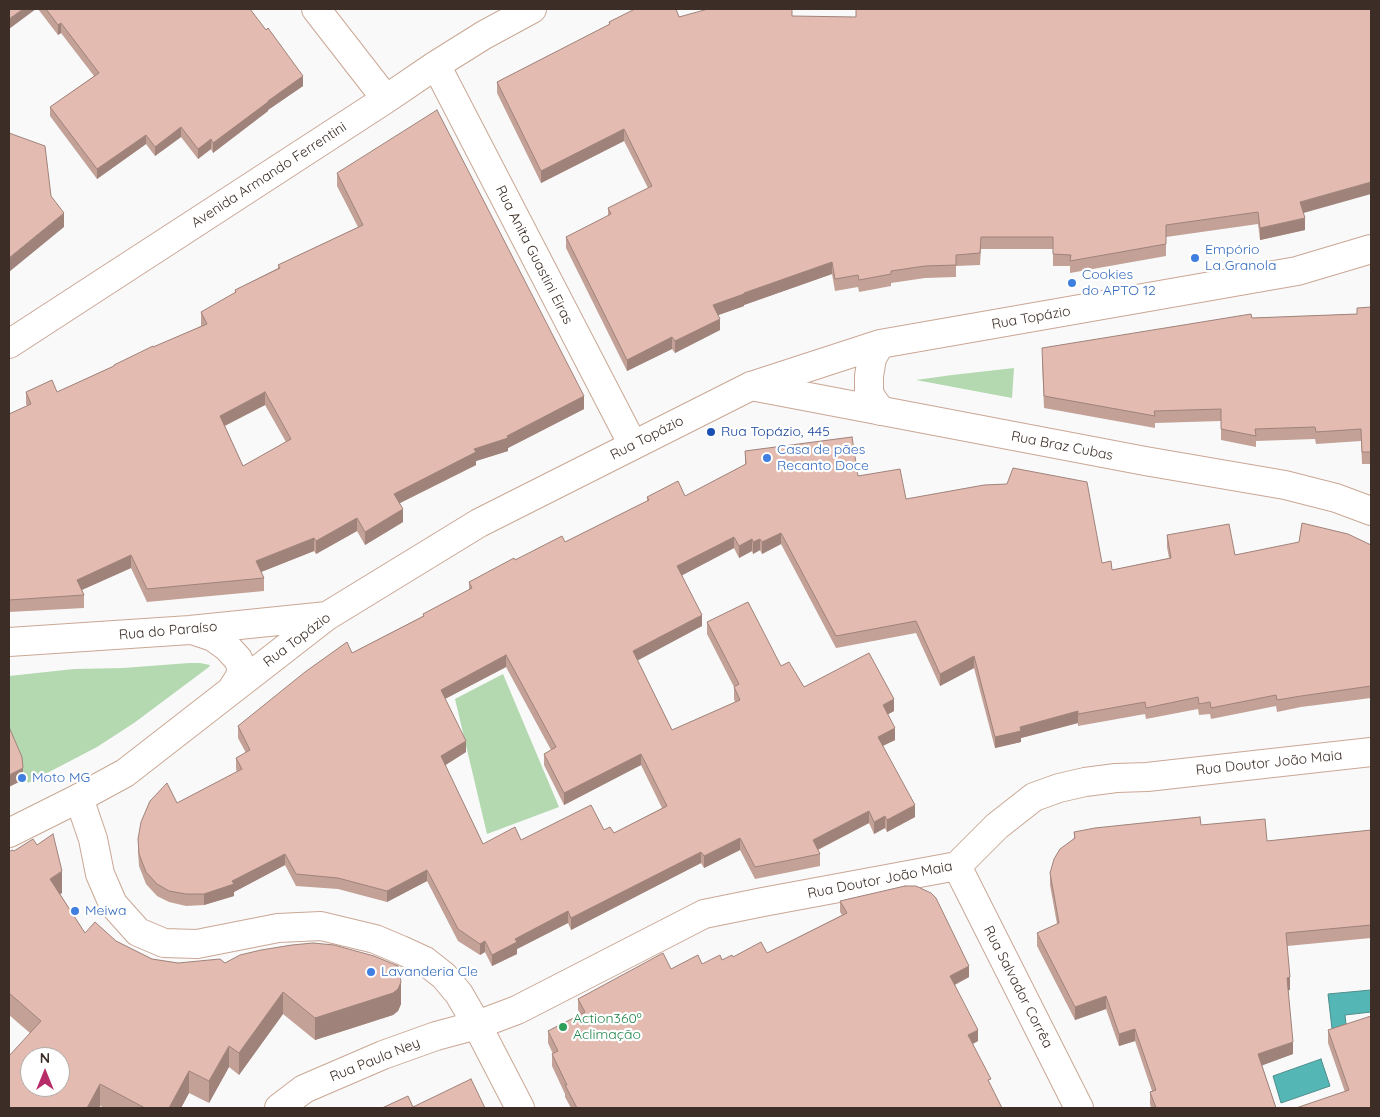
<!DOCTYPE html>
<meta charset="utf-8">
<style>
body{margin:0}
#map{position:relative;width:1380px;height:1117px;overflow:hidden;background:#f9f9f9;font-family:Quicksand,sans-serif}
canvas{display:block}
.frame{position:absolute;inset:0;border:10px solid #3c2e27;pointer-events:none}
.north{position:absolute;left:20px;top:1047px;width:50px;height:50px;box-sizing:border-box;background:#fff;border:1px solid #b1aba9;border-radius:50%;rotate:0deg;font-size:14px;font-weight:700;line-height:20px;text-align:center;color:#3c2e27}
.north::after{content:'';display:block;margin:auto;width:18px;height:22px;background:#b62c69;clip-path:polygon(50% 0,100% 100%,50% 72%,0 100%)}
</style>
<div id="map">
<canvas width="1380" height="1117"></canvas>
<div class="frame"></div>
<div class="north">N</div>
</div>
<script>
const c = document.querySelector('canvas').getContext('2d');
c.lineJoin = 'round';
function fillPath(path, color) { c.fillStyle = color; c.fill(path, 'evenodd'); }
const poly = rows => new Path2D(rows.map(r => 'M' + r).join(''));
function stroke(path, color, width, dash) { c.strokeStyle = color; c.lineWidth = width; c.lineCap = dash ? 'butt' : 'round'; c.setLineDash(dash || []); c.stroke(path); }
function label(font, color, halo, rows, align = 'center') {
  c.font = font + ' Quicksand,sans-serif'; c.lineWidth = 4.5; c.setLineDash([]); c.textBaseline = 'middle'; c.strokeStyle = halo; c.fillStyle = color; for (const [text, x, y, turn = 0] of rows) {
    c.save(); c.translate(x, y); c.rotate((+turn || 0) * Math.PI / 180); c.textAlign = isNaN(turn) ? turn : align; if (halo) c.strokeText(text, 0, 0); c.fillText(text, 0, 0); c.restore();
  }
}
const green = poly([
 [1014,368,1012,398,916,380,952,375],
 [189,663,200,663,210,665,209,667,134,723,97,747,28,783,9,739,9,676,74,669,123,668],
 [503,674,559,807,487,834,455,699]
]);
const water = poly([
 [1371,990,1371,1012,1345,1015,1346,1024,1332,1029,1328,994,1371,990],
 [1321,1059,1330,1086,1281,1103,1273,1076,1321,1059]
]);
const minor = poly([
 [316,9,386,99],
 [436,65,633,445],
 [9,344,386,99,436,65,484,35,532,9],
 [751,386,1145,461,1285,485,1336,498,1371,511],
 [79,798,93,839,100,874,113,904,138,932,164,943,197,944,278,928,321,926,375,939,401,950,425,961,444,976,459,994,477,1025,520,1108],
 [957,866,1079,1108],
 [279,1108,304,1089,383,1055,436,1036,477,1025,517,1010,704,914,763,902,957,866,997,826,1034,797,1059,788,1085,782,1116,778,1147,777,1371,752]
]);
const tertiary = poly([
 [880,344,872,358,869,376,869,393,873,400,881,411],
 [192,630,213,637,227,647,238,659,242,669,239,678,232,689],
 [9,642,190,630,327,616],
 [9,833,79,798,125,773,327,616,479,523,751,386,880,344,1297,271,1371,249]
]);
const wall = poly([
 [38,9,250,9,303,86,268,110,268,111,213,153,211,149,198,159,181,137,155,156,146,144,97,179,50,116,50,107,94,76,61,33,58,35],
 [792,16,1303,213,1305,230,1260,240,1258,224,1166,237,1166,256,1070,273,1070,266,1053,266,1053,249,981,249,980,265,956,266,956,277,925,278,891,283,891,286,859,292,858,287,835,291,832,274,744,305,744,306,718,315,720,330,675,353,672,349,627,371,566,248,566,237,608,216,608,208,648,188,624,141,541,183,497,93,497,82,609,25,609,22,679,17],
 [337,173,584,409,508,448,508,451,476,461,476,465,400,503,403,522,365,545,357,531,316,554,314,551,261,572,264,578,264,591,147,602,131,568,82,590,84,595,84,608,9,612,9,414,27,406,26,404,26,392,57,392,114,366,114,365,201,326,201,312,235,293,235,290,278,268,278,265,358,227,337,186],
 [265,405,286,442,243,466,225,426],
 [1371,307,1371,464,1362,464,1361,441,1316,444,1315,439,1256,441,1256,447,1221,440,1221,421,1155,423,1155,428,1044,408,1042,360,1252,318,1357,314],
 [745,451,858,476,906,499,1102,563,1112,570,1169,558,1167,547,1167,535,1235,555,1371,545,1371,698,1301,707,1277,712,1276,706,1211,719,1210,714,1199,715,1198,709,1146,719,1145,714,1078,726,1078,723,1021,738,1021,742,995,748,974,668,940,686,916,633,836,648,781,544,762,554,760,550,753,554,752,551,739,558,734,548,682,575,702,626,637,660,672,730,735,702,734,699,734,687,707,634,707,622,781,666,804,687,894,711,888,714,895,740,883,746,915,817,887,832,885,828,874,834,869,823,818,850,820,854,820,866,755,879,740,850,704,868,701,863,571,930,568,923,517,949,517,954,492,966,485,952,480,955,458,941,427,881,387,902,338,889,296,886,285,865,234,892,234,896,204,905,186,906,169,902,157,896,146,884,139,866,138,851,138,839,177,803,237,772,236,769,236,758,246,753,238,738,238,726,352,653,423,616,423,614,469,590,469,582,515,560,565,542,647,501,647,497,685,496,745,465],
 [506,667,551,750,544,754,544,765,564,805,641,765,662,808,614,833,604,830,521,840,483,844,445,765,466,752,445,699],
 [1201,825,1267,841,1371,830,1371,938,1287,946,1290,990,1288,990,1293,1054,1262,1065,1276,1108,1151,1108,1150,1104,1150,1092,1152,1091,1135,1041,1119,1046,1106,1009,1075,1020,1037,946,1037,933,1057,924,1050,885,1050,873,1074,838,1074,832],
 [9,852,62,893,60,894,85,933,116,941,152,959,178,963,225,963,401,1004,398,1011,393,1015,315,1040,283,1014,239,1075,229,1067,209,1103,189,1093,181,1108,105,1108,100,1106,99,1108,9,1108,30,1033,9,1015],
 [840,901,969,977,955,985,978,1041,973,1044,991,1086,1002,1108,571,1108,565,1097,565,1094,552,1066,552,1054,553,1054,548,1043,548,1031,581,1015,578,1010,578,999,671,969,702,964,733,957,767,953,842,915,840,912],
 [1328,1030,1371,1108,1345,1092,1328,1043]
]);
const shadedWall = poly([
 [23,9,36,9,9,29,9,19],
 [61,23,61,33,58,35,58,25],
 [303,76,303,86,268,110,268,111,213,153,213,143,268,101],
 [181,127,181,137,155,156,155,147],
 [624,129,624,141,541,183,541,171],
 [146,135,146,144,97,179,97,169],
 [211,139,211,149,198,159,198,149],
 [1371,182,1371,194,1300,214,1300,202],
 [64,213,64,227,9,272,9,258],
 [1305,218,1305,230,1260,240,1260,228],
 [832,262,832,274,744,305,744,306,713,317,713,305,744,293],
 [720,319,720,330,675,353,675,341],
 [672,337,672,349,627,371,627,360],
 [265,392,265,405,220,428,220,416],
 [584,396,584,409,508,448,508,451,476,461,476,465,394,506,394,494,474,449,507,436],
 [403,509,403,522,365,545,365,532],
 [357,518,357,531,316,554,316,541],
 [781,533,781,544,762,554,762,542],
 [734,537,734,548,677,578,677,566],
 [314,538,314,551,256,574,256,561],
 [752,539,752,551,739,558,739,546],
 [760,539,760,550,753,554,753,542],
 [131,555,131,568,77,592,77,580],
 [702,615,702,626,633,663,633,651],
 [506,655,506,667,441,701,441,690],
 [974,656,974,668,940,686,940,674],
 [894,699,894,711,883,717,883,705],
 [1078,711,1078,723,1021,738,1021,742,995,748,995,737,1020,727],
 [895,728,895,740,878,748,878,737],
 [466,741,466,752,441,768,441,756],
 [641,754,641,765,564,805,564,793],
 [23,768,23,780,9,787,9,775],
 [915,805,915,817,887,832,887,820],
 [869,811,869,823,813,852,813,840],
 [885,816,885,828,874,834,874,822],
 [740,838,740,850,704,868,704,856],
 [701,852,701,863,571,930,571,918],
 [285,854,285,865,234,892,234,896,204,905,204,894,232,881],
 [427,870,427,881,387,902,387,891],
 [62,871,62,893,50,901,50,879],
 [568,911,568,923,517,949,517,954,492,966,492,955,515,939],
 [485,941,485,952,480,955,480,944],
 [969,966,969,977,950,987,950,976],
 [1290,977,1290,990,1287,991,1287,978],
 [401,982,401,1004,398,1011,393,1015,315,1040,315,1018],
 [283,992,283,1014,239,1075,239,1053],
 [1106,996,1106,1009,1075,1020,1075,1007],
 [1135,1029,1135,1041,1119,1046,1119,1034],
 [978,1030,978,1041,968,1046,968,1035],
 [1293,1042,1293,1054,1258,1067,1258,1054],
 [229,1046,229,1067,209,1103,209,1081],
 [189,1071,189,1093,181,1108,169,1108],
 [100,1084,100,1106,99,1108,87,1108]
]);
const building = poly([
 [9,9,23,9,9,19,9,9],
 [46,9,250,9,266,30,268,28,303,76,268,101,268,102,213,143,211,139,198,149,181,127,155,147,146,135,97,169,50,107,99,73,61,23,58,25,46,9],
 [635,9,676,9,679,17,708,9,792,9,792,16,856,17,856,9,1371,9,1371,182,1300,202,1305,218,1260,228,1258,212,1166,225,1166,244,1070,261,1071,255,1053,254,1053,237,981,237,980,253,956,255,956,265,925,266,891,271,891,274,859,280,858,275,835,279,832,262,744,293,744,294,713,305,720,319,675,341,672,337,627,360,566,237,611,214,608,208,652,186,624,129,541,171,497,82,610,24,609,22,635,9],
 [437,110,584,396,507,436,508,438,474,449,476,452,394,494,403,509,365,532,357,518,316,541,314,538,256,561,264,578,147,589,131,555,77,580,84,595,9,600,9,414,31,404,26,392,52,380,57,392,114,366,114,365,153,346,153,347,207,324,201,312,236,292,235,290,280,268,278,265,363,225,337,173,437,110],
 [265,392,291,439,243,466,220,416,265,392],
 [9,133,45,146,51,196,64,213,9,258,9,133],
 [1371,307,1371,452,1362,452,1361,429,1316,432,1315,427,1255,429,1256,436,1221,429,1221,409,1154,411,1155,416,1044,396,1042,348,1251,314,1252,318,1357,314,1357,308,1371,307],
 [852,437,858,476,900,469,906,499,984,485,1007,484,1013,468,1087,482,1102,563,1111,561,1112,570,1171,558,1167,535,1229,524,1235,555,1299,542,1302,523,1348,534,1371,545,1371,686,1301,696,1277,700,1276,695,1211,708,1210,702,1199,704,1198,697,1146,708,1145,702,1078,714,1078,711,1020,727,1021,731,995,737,974,656,940,674,916,621,836,636,781,533,762,542,760,539,753,542,752,539,739,546,734,537,677,566,702,615,633,651,672,730,740,700,734,687,739,684,707,622,748,602,781,666,789,662,804,687,869,653,894,699,883,705,895,728,878,737,915,805,887,820,885,816,874,822,869,811,813,840,820,854,755,867,740,838,704,856,701,852,571,918,568,911,515,939,517,942,492,955,485,941,480,944,458,929,427,870,387,891,338,878,296,874,285,854,232,881,234,884,204,894,186,894,169,891,157,884,146,872,139,854,138,839,141,822,150,801,167,783,177,803,242,769,236,758,250,750,238,726,305,672,347,642,352,653,424,616,423,614,472,588,469,582,514,558,515,560,562,536,565,542,649,500,647,497,678,481,685,496,746,464,745,451,852,437],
 [506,655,556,747,544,754,564,793,641,754,667,806,614,833,610,827,604,830,591,805,521,840,515,827,483,844,441,756,466,741,441,690,506,655],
 [9,727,22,757,23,768,9,775,9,727],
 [1200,817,1201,825,1265,819,1267,841,1371,830,1371,925,1286,933,1290,977,1287,978,1293,1042,1258,1054,1276,1108,1156,1108,1150,1092,1156,1090,1135,1029,1119,1034,1106,996,1075,1007,1037,933,1059,923,1050,873,1054,859,1060,849,1075,838,1074,832,1095,828,1200,817],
 [53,834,62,871,50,879,85,933,95,922,116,941,152,959,178,963,220,959,225,963,240,955,261,950,292,945,313,943,334,945,374,956,398,966,401,982,398,989,393,993,315,1018,283,992,239,1053,229,1046,209,1081,189,1071,169,1108,145,1108,100,1084,87,1108,9,1108,9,1056,41,1021,9,993,9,852,12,850,14,851,33,839,37,845,53,834],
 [30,1057,60,1057,60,1087,30,1087,30,1057],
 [905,886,916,886,931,893,936,898,969,966,950,976,978,1030,968,1035,991,1079,988,1080,1002,1108,577,1108,565,1085,567,1085,552,1054,558,1051,548,1031,585,1012,578,999,663,953,671,969,698,955,702,964,720,955,722,960,732,955,733,957,761,942,767,953,847,913,840,901,905,886],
 [1371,1016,1371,1108,1296,1108,1349,1090,1328,1030,1371,1016],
 [471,1079,485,1108,382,1108,408,1096,413,1107,471,1079]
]);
const markers = [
 [1195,258,5,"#3f7fe0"],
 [1072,283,5,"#3f7fe0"],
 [711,432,5,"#1a4fb4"],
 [767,458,5,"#3f7fe0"],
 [22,778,5,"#3f7fe0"],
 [75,911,5,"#3f7fe0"],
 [371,972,5,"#3f7fe0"],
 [563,1027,5,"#2e9e5b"]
];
const streetNames = [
 ["Avenida Armando Ferrentini",269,175,-33],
 ["Rua Anita Guastini Eiras",534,255,63],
 ["Rua Topázio",1031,318,-10],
 ["Rua Topázio",647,438,-27],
 ["Rua Braz Cubas",1062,446,11],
 ["Rua do Paraíso",168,631,-5],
 ["Rua Topázio",297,640,-37],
 ["Rua Doutor João Maia",1269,763,-6],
 ["Rua Doutor João Maia",880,880,-11],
 ["Rua Salvador Corrêa",1018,987,63],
 ["Rua Paula Ney",375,1060,-22]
];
const shopNames = [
 ["Empório",1205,250],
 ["La Granola",1205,266],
 ["Cookies",1082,275],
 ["do APTO 12",1082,291],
 ["Casa de pães",777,450],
 ["Recanto Doce",777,466],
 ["Moto MG",32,778],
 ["Meiwa",85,911],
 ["Lavanderia Cle",381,972]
];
const transitNames = [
 ["Rua Topázio, 445",721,432]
];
const leisureNames = [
 ["Action360º",573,1019],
 ["Aclimação",573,1035]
];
fillPath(green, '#b4d9b0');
fillPath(water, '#55b6b6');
stroke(water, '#4e8d8b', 1);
stroke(minor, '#caa794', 30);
stroke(tertiary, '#caa794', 30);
stroke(minor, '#fff', 28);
stroke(tertiary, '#fff', 28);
fillPath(wall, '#c3a197');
fillPath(shadedWall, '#9f837b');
fillPath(building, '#e3bbb0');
stroke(building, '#9f837b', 1);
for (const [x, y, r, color] of markers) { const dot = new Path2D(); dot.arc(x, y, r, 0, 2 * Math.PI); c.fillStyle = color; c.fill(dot); stroke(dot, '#fff', 2); }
label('14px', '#3c2e27', '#fff', streetNames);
label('14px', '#366cbe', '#fff', shopNames, 'left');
label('14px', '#164399', '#fff', transitNames, 'left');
label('14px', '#27864d', '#fff', leisureNames, 'left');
</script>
